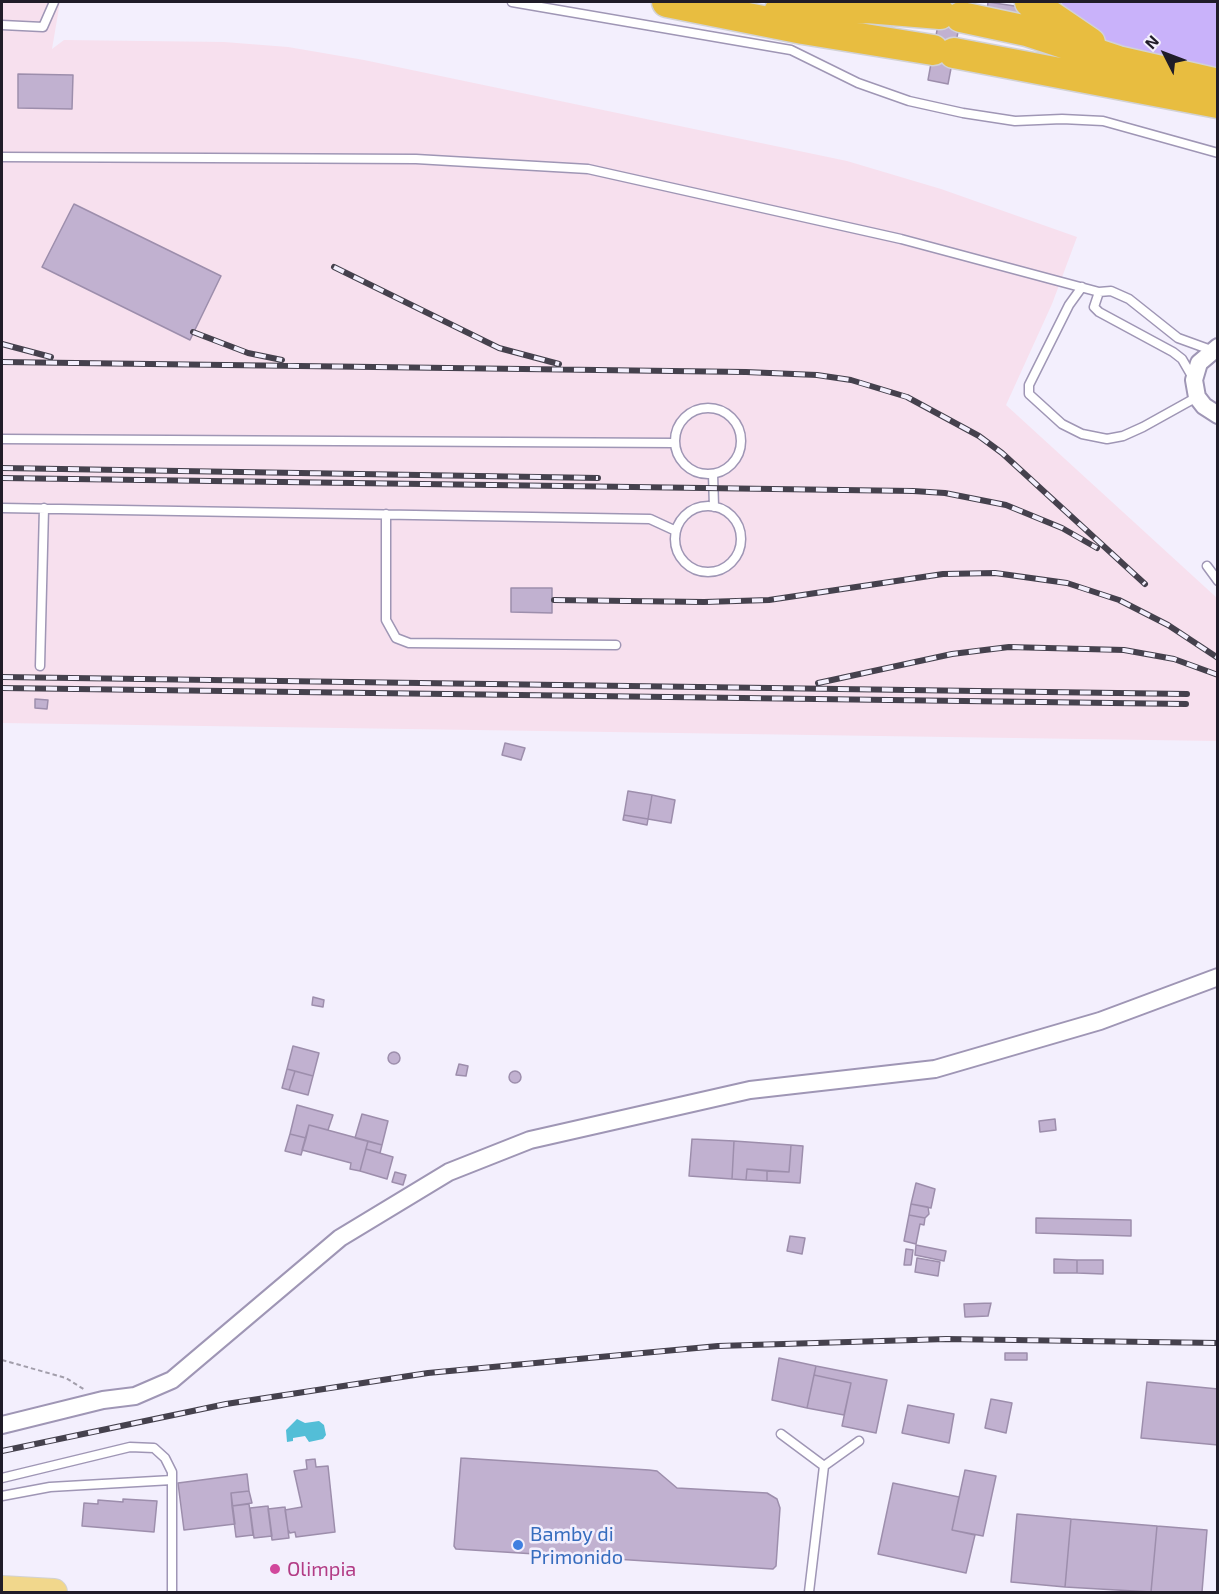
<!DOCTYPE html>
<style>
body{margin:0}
#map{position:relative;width:1219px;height:1594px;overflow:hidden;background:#f3effd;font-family:"Exo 2",sans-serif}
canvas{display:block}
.frame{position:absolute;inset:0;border:3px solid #201c28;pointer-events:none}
.north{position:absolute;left:1135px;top:24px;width:60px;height:60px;-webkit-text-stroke:4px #f3effd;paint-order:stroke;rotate:312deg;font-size:16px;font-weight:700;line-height:24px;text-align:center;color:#201c28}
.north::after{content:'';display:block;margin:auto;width:21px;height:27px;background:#201c28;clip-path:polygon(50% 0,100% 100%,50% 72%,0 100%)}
</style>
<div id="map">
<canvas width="1219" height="1594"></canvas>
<div class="frame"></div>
<div class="north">N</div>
</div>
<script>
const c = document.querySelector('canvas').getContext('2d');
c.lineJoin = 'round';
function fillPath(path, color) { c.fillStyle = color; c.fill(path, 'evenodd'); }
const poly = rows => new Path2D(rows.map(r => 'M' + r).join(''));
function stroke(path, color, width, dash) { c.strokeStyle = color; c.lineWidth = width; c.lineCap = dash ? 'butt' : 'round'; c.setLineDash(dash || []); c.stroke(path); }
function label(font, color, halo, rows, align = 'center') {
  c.font = font + ' "Exo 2",sans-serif'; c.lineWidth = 5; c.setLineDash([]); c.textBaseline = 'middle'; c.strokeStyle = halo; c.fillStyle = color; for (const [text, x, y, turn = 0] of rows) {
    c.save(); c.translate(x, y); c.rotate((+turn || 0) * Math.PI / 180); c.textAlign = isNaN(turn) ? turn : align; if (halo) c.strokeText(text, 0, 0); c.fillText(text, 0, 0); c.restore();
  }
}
const industrial = poly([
 [2,2,60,2,52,49,64,40,224,42,288,47,364,60,847,161,941,189,1077,237,1052,304,1006,405,1217,598,1217,741,2,723]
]);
const green = poly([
 [1060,2,1217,2,1217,69,1139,55,1104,42]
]);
const water = poly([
 [297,1419,305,1423,319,1421,324,1425,326,1435,323,1439,309,1442,305,1436,293,1438,293,1441,287,1442,286,1430]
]);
const building = poly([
 [988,2,1028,8,1026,18,987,12,988,2],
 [941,8,962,11,948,84,928,80,941,8],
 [18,74,73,75,72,109,18,108,18,74],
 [74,204,221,276,190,340,42,267,74,204],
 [511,588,552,588,552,613,511,612,511,588],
 [35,699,48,700,47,709,35,708,35,699],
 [505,743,525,748,521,760,502,755,505,743],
 [628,791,652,795,648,819,624,815,628,791],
 [652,795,675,800,671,823,648,819,652,795],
 [624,815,648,819,647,825,623,820,624,815],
 [313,997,324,1000,323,1007,312,1005,313,997],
 [293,1046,319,1053,313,1076,287,1069,293,1046],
 '388 1058a6 6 0 1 1 12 0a6 6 0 1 1-12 0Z',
 [459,1064,468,1066,466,1076,456,1075,459,1064],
 [287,1069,295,1071,289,1090,282,1088,287,1069],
 '509 1077a6 6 0 1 1 12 0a6 6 0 1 1-12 0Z',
 [295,1071,313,1076,308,1095,289,1090,295,1071],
 [297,1105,333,1115,328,1130,309,1125,306,1138,290,1134,297,1105],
 [362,1114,388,1121,382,1145,355,1138,362,1114],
 [1055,1119,1056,1130,1040,1132,1039,1121,1055,1119],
 [309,1125,368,1141,360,1171,350,1169,351,1163,302,1150,309,1125],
 [290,1134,306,1138,301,1155,285,1151,290,1134],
 [692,1139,734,1141,732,1179,689,1176,692,1139],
 [368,1141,382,1145,380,1153,366,1149,368,1141],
 [734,1141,791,1145,789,1172,747,1169,746,1180,732,1179,734,1141],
 [791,1145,803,1146,800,1183,767,1181,767,1171,789,1172,791,1145],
 [366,1149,393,1157,387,1179,360,1171,366,1149],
 [747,1169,767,1171,767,1181,746,1180,747,1169],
 [395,1172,406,1175,403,1185,392,1182,395,1172],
 [916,1183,935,1189,931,1208,911,1204,916,1183],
 [911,1204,928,1207,929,1214,925,1218,909,1215,911,1204],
 [909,1215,925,1218,924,1225,920,1224,916,1244,904,1241,909,1215],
 [1036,1218,1131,1220,1131,1236,1036,1233,1036,1218],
 [790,1236,805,1238,802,1254,787,1251,790,1236],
 [916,1245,946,1251,944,1261,915,1255,916,1245],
 [906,1249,913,1250,911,1265,904,1265,906,1249],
 [917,1258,940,1262,938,1276,915,1272,917,1258],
 [1054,1259,1077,1260,1077,1273,1054,1273,1054,1259],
 [1077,1260,1103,1260,1103,1274,1077,1273,1077,1260],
 [991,1303,988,1316,965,1317,964,1304,991,1303],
 [1005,1353,1027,1353,1027,1360,1005,1360,1005,1353],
 [779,1358,816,1366,807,1408,772,1400,779,1358],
 [816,1366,887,1380,876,1433,842,1426,851,1383,814,1375,816,1366],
 [814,1375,851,1383,844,1415,807,1408,814,1375],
 [1147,1382,1218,1389,1218,1445,1141,1438,1147,1382],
 [991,1399,1012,1403,1006,1433,985,1428,991,1399],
 [908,1405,954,1414,949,1443,902,1433,908,1405],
 [461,1458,649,1470,657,1471,677,1488,767,1493,777,1499,780,1508,776,1566,773,1569,456,1549,454,1546,461,1458],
 [315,1459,316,1467,328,1466,335,1532,296,1537,295,1532,290,1533,288,1530,285,1510,302,1507,294,1471,307,1469,306,1460,315,1459],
 [965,1470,996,1476,983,1536,952,1530,965,1470],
 [247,1474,249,1491,231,1493,235,1524,184,1530,178,1483,247,1474],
 [893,1483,959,1497,952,1530,975,1535,966,1573,878,1554,893,1483],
 [249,1491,252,1503,232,1506,231,1493,249,1491],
 [123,1499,157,1501,154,1532,82,1526,84,1503,98,1504,98,1500,123,1502,123,1499],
 [249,1504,253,1535,236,1537,232,1506,249,1504],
 [268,1506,272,1536,254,1538,250,1508,268,1506],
 [285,1507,289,1538,272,1540,268,1509,285,1507],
 [1017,1514,1071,1519,1065,1587,1011,1582,1017,1514],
 [1071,1519,1157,1526,1151,1592,1065,1587,1071,1519],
 [1157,1526,1207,1530,1202,1592,1151,1592,1157,1526]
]);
const path = poly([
 [2,1360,66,1378,85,1390]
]);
const service = poly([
 [512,2,791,50,858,83,909,101,963,113,1015,121,1062,119,1103,121,1218,153],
 [2,25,43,27,54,2],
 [2,157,416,159,588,169,901,239,1099,292],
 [1082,287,1069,305,1029,385,1029,394,1062,424,1082,434,1107,439,1123,436,1143,427,1197,397],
 [1193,378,1182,359,1173,352,1099,312,1094,307,1099,292,1111,291,1129,299,1178,338,1211,350],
 '675 441a33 33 0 1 1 66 0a33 33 0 1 1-66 0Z',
 [2,439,674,443],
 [713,474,714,507],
 '675 539a33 33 0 1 1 66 0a33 33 0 1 1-66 0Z',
 [2,508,650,519,676,531],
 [386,514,386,620,396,638,409,643,616,645],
 [1207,566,1218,581],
 [40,666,44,508],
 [781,1434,824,1466,809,1592],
 [824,1466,859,1441],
 [2,1478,130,1447,154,1448,165,1458,172,1472,172,1592],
 [2,1496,50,1487,172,1480]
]);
const minor = poly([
 [1218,347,1199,363,1194,380,1197,397,1204,406,1218,415],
 [2,1425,103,1400,135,1396,172,1380,340,1238,449,1172,530,1140,750,1090,935,1069,1100,1021,1218,977]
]);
const primary = poly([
 [2,1589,54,1592]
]);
const motorway = poly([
 [667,2,803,29,933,50],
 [1030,2,1090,43],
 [779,12,867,8,940,14],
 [961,17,1027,31,1118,61,1218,84],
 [954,53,1218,103]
]);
const rail = poly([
 [334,267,499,348,559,364],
 [193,332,248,353,282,360],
 [2,344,51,357],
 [2,362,746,372,817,375,851,380,907,397,979,436,1002,453,1145,584],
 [2,468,598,478],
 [2,478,913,491,945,493,1006,505,1062,528,1097,548],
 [554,600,704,602,769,600,943,574,995,573,1067,583,1119,600,1168,625,1218,658],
 [2,677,1187,694],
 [818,683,952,654,1009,647,1124,650,1174,659,1218,675],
 [2,688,1186,704],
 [2,1451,226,1404,428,1373,718,1346,946,1339,1218,1343]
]);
const markers = [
 [518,1545,6,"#3f7fe0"],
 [275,1569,6,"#d1479c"]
];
const shopNames = [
 ["Bamby di",530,1534],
 ["Primonido",530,1557]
];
const hotelNames = [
 ["Olimpia",287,1569]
];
fillPath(industrial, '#f7e0ee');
fillPath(green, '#c9b2fa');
fillPath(water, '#53bed7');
fillPath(building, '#c1b1d0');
stroke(building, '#9d8eac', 1.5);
stroke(service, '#9f96b5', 11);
stroke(minor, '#9f96b5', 20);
stroke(primary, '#d2d2d4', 28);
stroke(motorway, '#d2d2d4', 33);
stroke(path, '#a29eab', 2, [4.5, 3]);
stroke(service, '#fff', 8);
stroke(minor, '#fff', 16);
stroke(primary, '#f1d78c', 26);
stroke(motorway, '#e8bd40', 30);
stroke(rail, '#45414d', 6);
stroke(rail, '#f3effd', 4, [11]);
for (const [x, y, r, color] of markers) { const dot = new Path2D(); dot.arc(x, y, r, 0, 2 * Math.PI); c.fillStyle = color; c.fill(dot); stroke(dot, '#f3effd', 2); }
label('20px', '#366cbe', '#f3effd', shopNames, 'left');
label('20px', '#b23c85', '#f3effd', hotelNames, 'left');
</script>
